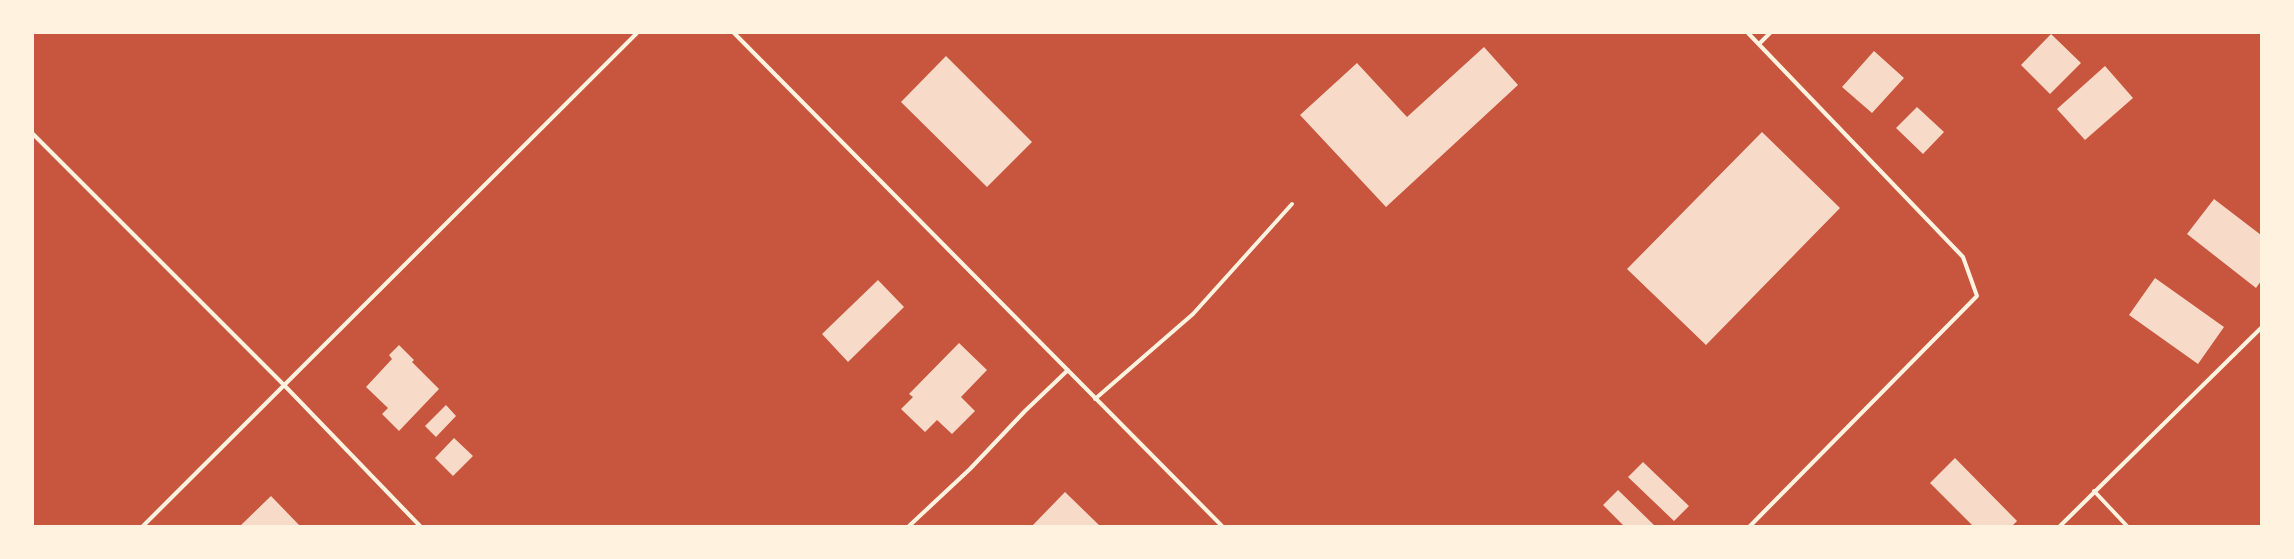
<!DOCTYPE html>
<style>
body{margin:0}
#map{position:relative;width:2294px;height:559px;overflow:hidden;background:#c8553d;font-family:"DejaVu Sans",sans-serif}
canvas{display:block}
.frame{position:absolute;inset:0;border:34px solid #fff3e0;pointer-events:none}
</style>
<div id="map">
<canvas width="2294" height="559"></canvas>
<div class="frame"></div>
</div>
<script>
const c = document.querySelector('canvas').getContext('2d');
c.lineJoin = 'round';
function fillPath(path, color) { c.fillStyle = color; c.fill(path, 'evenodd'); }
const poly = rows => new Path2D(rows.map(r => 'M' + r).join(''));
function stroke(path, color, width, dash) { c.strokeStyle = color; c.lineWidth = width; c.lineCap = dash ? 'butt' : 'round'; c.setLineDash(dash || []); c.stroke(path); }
const building = poly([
 [2051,34,2081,63,2050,94,2021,65],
 [1484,47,1518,85,1386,207,1300,115,1357,63,1407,117],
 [1874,51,1904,78,1872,113,1842,87],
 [946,56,1032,142,987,187,901,102],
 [2105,66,2133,98,2085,140,2057,109],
 [1917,107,1944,132,1923,154,1896,128],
 [1762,132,1840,208,1706,345,1627,269],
 [2214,199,2261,235,2261,281,2256,288,2187,234],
 [2155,278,2224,327,2198,364,2129,315],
 [878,280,904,307,848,362,822,334],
 [959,343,987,370,961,397,975,411,952,434,937,420,925,432,901,409,913,397,909,394],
 [399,345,414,360,412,362,439,389,399,431,382,414,388,408,366,387,392,359,389,355],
 [446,405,456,416,436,437,425,426],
 [454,438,473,456,453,476,435,458],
 [1955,458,2017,521,2012,526,1973,526,1930,483],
 [1643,462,1689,506,1674,521,1628,477],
 [1618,490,1655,526,1624,526,1603,505],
 [1065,492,1100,526,1032,526],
 [271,496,300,526,240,526]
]);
const minor = poly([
 [734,33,1222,526],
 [1748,33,1963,257,1977,296,1750,526],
 [1759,44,1770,33],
 [33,134,284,385,420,526],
 [1095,399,1193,314,1292,204],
 [2094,491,2127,526],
 [143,526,637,33],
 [909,526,970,469,1025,411,1068,370],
 [2060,526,2261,328]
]);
fillPath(building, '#f7dbc8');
stroke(minor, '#fff3e0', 4);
</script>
